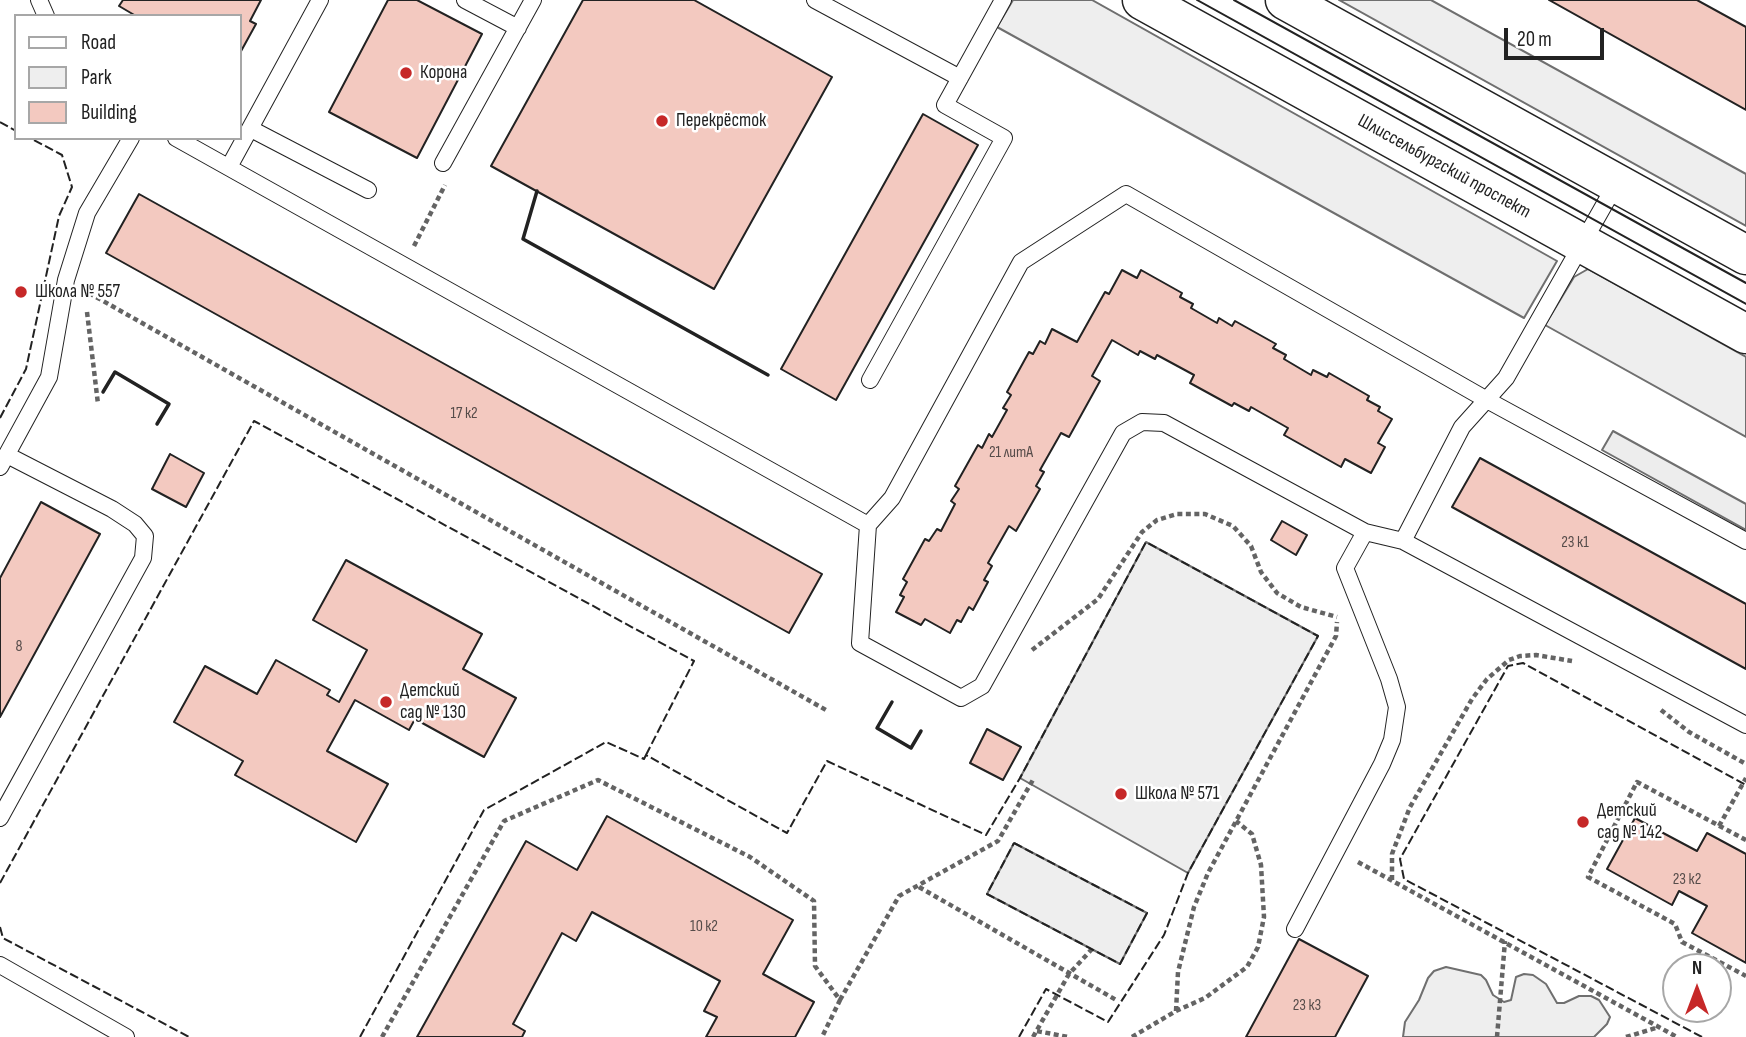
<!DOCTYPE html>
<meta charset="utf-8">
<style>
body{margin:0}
#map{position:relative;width:1746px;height:1037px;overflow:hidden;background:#fff;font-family:"Sofia Sans Condensed",sans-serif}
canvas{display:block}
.legend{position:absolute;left:14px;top:14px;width:228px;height:126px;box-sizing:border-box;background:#fff;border:2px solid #a7a7a7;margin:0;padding:9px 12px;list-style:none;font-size:21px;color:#222}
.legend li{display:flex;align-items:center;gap:14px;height:35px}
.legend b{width:35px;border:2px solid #a7a7a7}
.north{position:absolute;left:1662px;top:953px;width:70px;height:70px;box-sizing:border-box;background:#fff;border:2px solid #a7a7a7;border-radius:50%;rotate:0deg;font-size:19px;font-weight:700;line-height:28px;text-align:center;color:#222}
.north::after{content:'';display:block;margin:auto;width:24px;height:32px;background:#c62828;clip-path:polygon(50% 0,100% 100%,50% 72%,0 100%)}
.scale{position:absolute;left:1504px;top:28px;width:100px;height:32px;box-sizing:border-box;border:4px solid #222;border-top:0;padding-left:9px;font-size:21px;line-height:24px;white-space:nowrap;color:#222;-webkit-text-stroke:5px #fff;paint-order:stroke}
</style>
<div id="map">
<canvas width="1746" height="1037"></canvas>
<ul class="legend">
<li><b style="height:9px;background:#fff"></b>Road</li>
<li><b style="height:19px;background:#eee"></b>Park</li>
<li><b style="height:19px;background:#f3c9c0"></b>Building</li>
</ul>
<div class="north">N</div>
<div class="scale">20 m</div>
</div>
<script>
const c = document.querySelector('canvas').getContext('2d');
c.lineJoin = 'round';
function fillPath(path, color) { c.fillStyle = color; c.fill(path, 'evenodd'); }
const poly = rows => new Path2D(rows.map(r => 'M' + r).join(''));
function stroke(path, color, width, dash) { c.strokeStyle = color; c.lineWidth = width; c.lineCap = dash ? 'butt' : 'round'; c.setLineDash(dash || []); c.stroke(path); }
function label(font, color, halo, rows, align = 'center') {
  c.font = font + ' "Sofia Sans Condensed",sans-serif'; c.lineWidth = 5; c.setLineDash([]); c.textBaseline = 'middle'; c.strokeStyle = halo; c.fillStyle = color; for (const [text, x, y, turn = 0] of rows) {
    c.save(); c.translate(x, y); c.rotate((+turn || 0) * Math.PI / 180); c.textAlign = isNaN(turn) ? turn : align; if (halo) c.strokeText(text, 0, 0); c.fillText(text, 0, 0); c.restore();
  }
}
const green = poly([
 [1013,0,1092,0,1557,261,1524,318,997,27,1013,0],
 [1339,0,1431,0,1746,174,1746,226,1339,0],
 [1588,269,1746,357,1746,437,1545,325,1574,277,1588,269],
 [1146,542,1318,636,1188,873,1020,778,1146,542],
 [1014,843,1147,913,1120,964,987,894,1014,843],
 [1446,967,1481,975,1486,980,1493,995,1504,1002,1511,1000,1516,977,1524,974,1533,975,1546,984,1557,1003,1564,1003,1579,996,1591,996,1599,1000,1610,1017,1607,1024,1594,1037,1403,1037,1405,1022,1419,1000,1428,978,1434,971,1446,967]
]);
const parking = poly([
 [1613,431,1746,504,1746,530,1602,450,1613,431]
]);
const building = poly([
 [123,0,261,0,250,21,256,24,240,53,240,16,136,16,119,6,123,0],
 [388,0,417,0,482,34,417,158,329,112,388,0],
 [583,0,694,0,832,77,714,289,491,166,583,0],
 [1549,0,1697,0,1746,27,1746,110,1549,0],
 [923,114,978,145,836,400,781,369,923,114],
 [139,194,822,574,789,633,106,253,139,194],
 [1122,270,1137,278,1141,270,1182,293,1180,297,1193,304,1191,308,1217,323,1219,318,1232,326,1235,321,1276,344,1273,348,1286,355,1284,359,1311,375,1313,370,1327,377,1329,373,1369,396,1367,400,1380,407,1378,411,1392,419,1378,443,1385,447,1371,473,1345,459,1341,467,1284,435,1288,428,1251,407,1249,411,1234,403,1232,406,1190,383,1194,375,1157,355,1155,359,1140,351,1138,355,1112,340,1092,376,1100,381,1069,437,1061,433,1040,470,1044,472,1036,486,1040,489,1016,531,1009,526,988,563,992,566,984,580,988,582,973,610,969,607,961,622,957,620,950,633,925,619,921,625,896,612,904,597,900,595,907,582,903,579,925,539,929,541,937,529,941,531,955,504,951,501,959,489,955,486,978,445,982,448,989,434,992,437,1007,410,1003,408,1011,395,1007,392,1029,352,1033,354,1040,341,1045,344,1052,329,1077,342,1105,292,1109,294,1122,270],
 [170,454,204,473,186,507,152,489,170,454],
 [1480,458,1746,604,1746,669,1452,507,1480,458],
 [41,502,100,534,0,717,0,578,41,502],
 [1282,521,1307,535,1296,555,1271,540,1282,521],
 [346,560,482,634,463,669,516,698,484,757,415,719,409,730,355,700,327,751,388,784,356,842,235,775,243,761,174,722,205,666,257,694,276,660,330,690,327,695,339,702,367,650,313,620,346,560],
 [987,729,1021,747,1003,780,970,763,987,729],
 [607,816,793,920,763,974,814,1002,795,1037,706,1037,717,1017,704,1011,720,981,592,912,576,941,562,933,513,1024,525,1031,522,1037,417,1037,526,841,577,870,607,816],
 [1635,818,1697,851,1707,833,1746,854,1746,963,1692,933,1707,906,1679,891,1672,905,1607,869,1635,818],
 [1299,939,1368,976,1335,1037,1246,1037,1299,939]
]);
const path = poly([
 [414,246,445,185],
 [89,293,826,710],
 [87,312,98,404],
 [1032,650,1098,599,1142,532,1157,520,1177,514,1205,514,1233,526,1251,546,1261,572,1277,593,1301,607,1337,617],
 [1661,710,1689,732,1746,764],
 [1719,826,1746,778],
 [1746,840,1637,782,1588,877,1675,924,1682,942,1746,976],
 [1358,862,1677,1037],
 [1392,880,1392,854,1410,807,1472,699,1487,679,1509,660,1520,656,1536,655,1572,661],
 [919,887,1118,1001],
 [840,1000,899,896,998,841,1034,778],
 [1176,1011,1178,972,1194,907,1208,873,1336,636,1337,622],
 [1037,1031,1068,1037],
 [382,1037,504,821,598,780,750,857,814,901,815,966,840,1000,822,1037],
 [1033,1037,1069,974,1092,949],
 [1132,1037,1176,1011,1205,998,1247,967,1258,947,1264,917,1261,865,1252,834,1236,821],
 [1497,1037,1505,941],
 [1626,1037,1659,1027]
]);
const service = poly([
 [39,0,46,16],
 [465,0,518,28],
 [815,0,960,78],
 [251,129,368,190],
 [176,138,868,525,892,498,1021,262,1126,194,1487,400,1746,541],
 [443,163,533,0],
 [229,167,320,0],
 [870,380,1004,138,945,105,1003,0],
 [0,467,49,377,66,280,87,213,131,138],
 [868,525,860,643,961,698,982,686,1123,433,1142,422,1164,423,1365,532,1403,541,1746,725],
 [1403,541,1462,427,1506,378,1616,184],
 [0,818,143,558,145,536,135,524,112,509,7,455],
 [1295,929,1382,764,1392,740,1397,707,1389,679,1345,568,1365,532],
 [0,965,126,1037]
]);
const primary = poly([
 [1142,0,1746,334],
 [1285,0,1746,255]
]);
const tram = poly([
 [1197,0,1746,304],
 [1234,0,1746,283]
]);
const fence = poly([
 [0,122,16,131],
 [0,418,26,369,59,216,72,187,62,155,30,138],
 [1014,843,1147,913,1120,964,987,894,1014,843],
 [0,883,254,421,694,661,646,755],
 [0,927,3,938,189,1037],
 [360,1037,484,810,606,742,644,759,646,755,787,833,827,761,986,835,1020,778,1146,542,1318,636,1188,873,1164,935,1108,1022,1046,989,1019,1037],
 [1702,1037,1404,879,1400,859,1508,666,1523,663,1746,785]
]);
const wall = poly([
 [537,191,523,239,768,375],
 [103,392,115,372,169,404,157,424],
 [892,702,877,728,911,748,921,731]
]);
const markers = [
 [406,73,7,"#c62828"],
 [662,121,7,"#c62828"],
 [21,292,7,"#c62828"],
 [386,702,7,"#c62828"],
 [1121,794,7,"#c62828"],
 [1583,822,7,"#c62828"]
];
const numberNames = [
 ["17 к2",464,414],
 ["21 литА",1011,453],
 ["23 к1",1575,543],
 ["8",19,647],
 ["23 к2",1687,880],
 ["10 к2",704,927],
 ["23 к3",1307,1006]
];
const poiNames = [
 ["Корона",420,73],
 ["Перекрёсток",676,121],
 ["Школа № 557",35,292],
 ["Детский",400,691],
 ["сад № 130",400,713],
 ["Школа № 571",1135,794],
 ["Детский",1597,811],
 ["сад № 142",1597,833]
];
const streetNames = [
 ["Шлиссельбургский проспект",1444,167,29]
];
fillPath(green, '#eee');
stroke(green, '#6f6f6f', 2);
fillPath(parking, '#ededed');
stroke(parking, '#6f6f6f', 2);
fillPath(building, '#f3c9c0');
stroke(building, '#222', 2);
stroke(service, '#222', 18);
stroke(primary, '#222', 41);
stroke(path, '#646464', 4.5, [5, 3.5]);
stroke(service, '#fff', 16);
stroke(primary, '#fff', 38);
stroke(tram, '#222', 2);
stroke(fence, '#222', 2, [9, 3.5]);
stroke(wall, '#222', 3.5);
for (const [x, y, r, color] of markers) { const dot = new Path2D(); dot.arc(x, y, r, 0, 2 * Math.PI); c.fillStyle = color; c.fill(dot); stroke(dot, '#fff', 2.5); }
label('16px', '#564c4a', null, numberNames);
label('19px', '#222', '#fff', poiNames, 'left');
label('19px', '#222', '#fff', streetNames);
</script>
